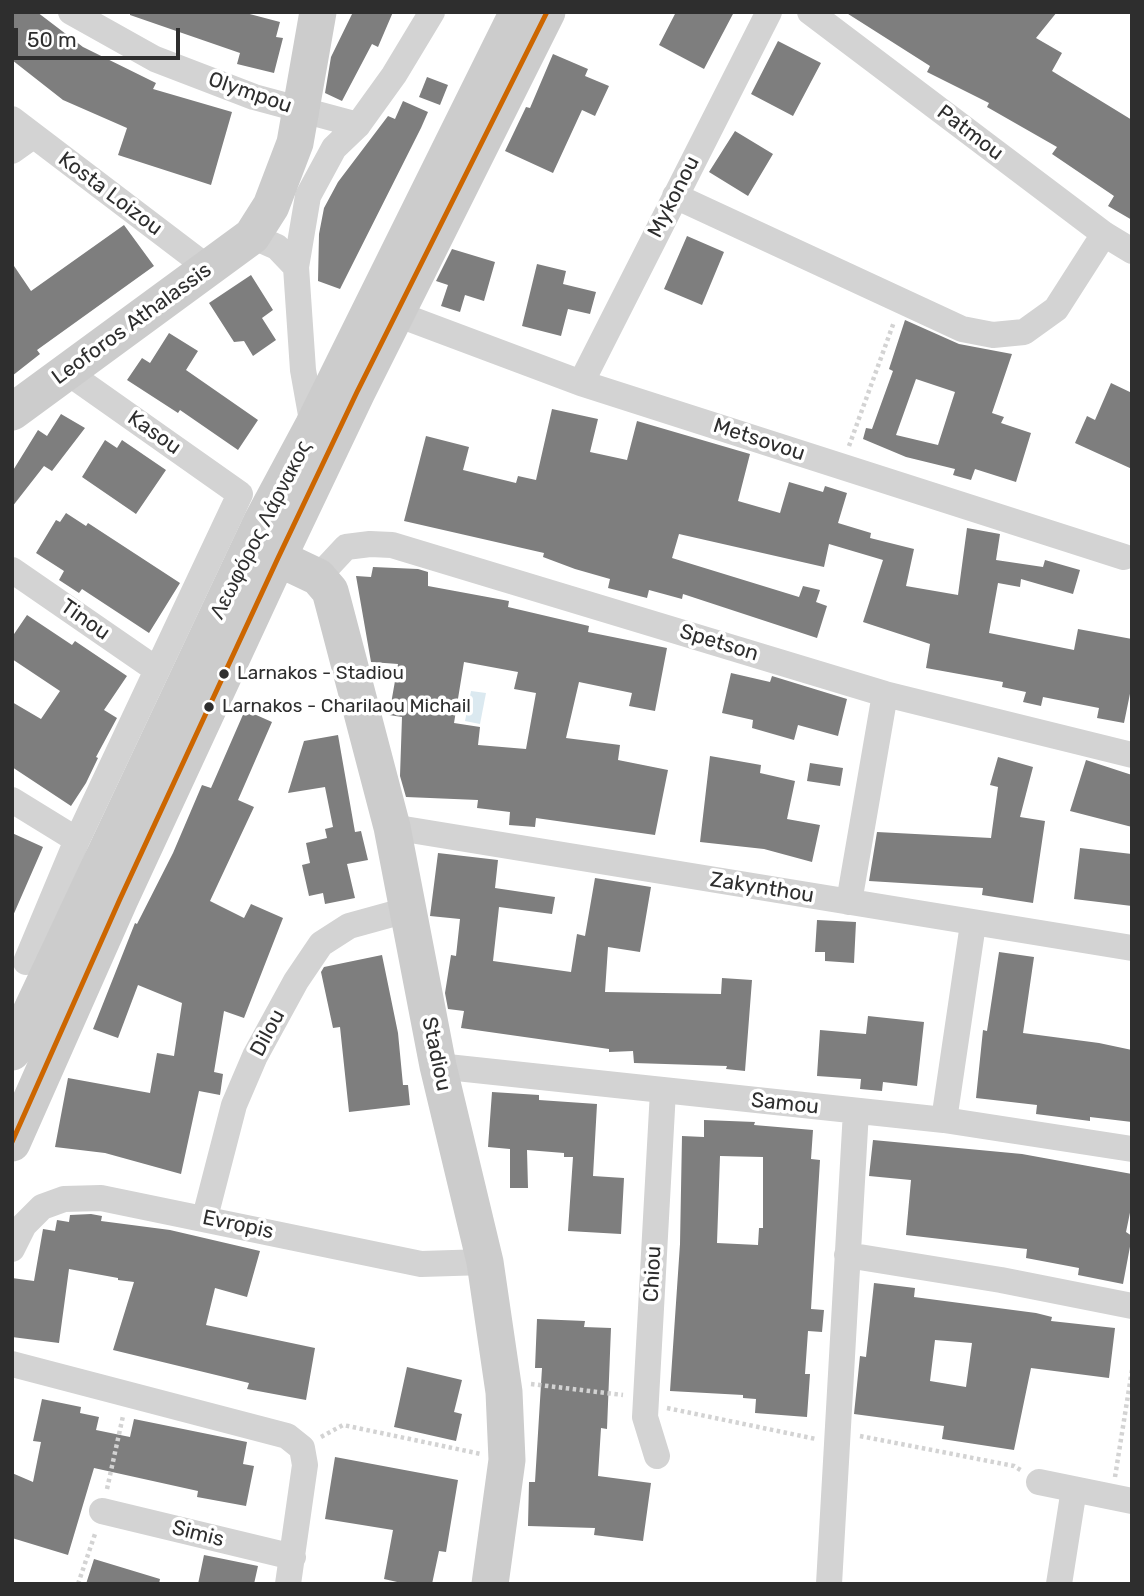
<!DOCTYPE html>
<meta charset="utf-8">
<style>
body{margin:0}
#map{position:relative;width:1144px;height:1596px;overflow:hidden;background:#fff;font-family:Rubik,sans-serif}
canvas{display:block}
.frame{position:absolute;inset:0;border:14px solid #2e2e2e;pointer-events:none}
.scale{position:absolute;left:14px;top:28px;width:166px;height:32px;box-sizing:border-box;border:4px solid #2e2e2e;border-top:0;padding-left:9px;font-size:21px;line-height:24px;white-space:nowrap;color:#2e2e2e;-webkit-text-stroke:5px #fff;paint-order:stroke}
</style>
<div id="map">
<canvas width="1144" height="1596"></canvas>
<div class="frame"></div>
<div class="scale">50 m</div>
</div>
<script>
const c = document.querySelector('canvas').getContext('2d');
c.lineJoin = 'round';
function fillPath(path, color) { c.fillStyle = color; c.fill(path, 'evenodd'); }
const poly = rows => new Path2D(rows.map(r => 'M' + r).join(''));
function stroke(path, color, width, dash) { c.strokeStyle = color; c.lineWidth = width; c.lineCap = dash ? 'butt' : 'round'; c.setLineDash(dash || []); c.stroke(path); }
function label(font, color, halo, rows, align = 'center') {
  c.font = font + ' Rubik,sans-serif'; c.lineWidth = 7; c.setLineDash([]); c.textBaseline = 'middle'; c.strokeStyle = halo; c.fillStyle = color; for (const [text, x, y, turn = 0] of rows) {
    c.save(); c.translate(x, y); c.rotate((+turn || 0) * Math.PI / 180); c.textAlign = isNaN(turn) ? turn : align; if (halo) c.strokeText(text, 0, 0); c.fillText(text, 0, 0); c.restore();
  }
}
const water = poly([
 [471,691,486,693,480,724,465,721]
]);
const building = poly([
 [12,12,37,12,83,47,156,83,153,89,232,112,211,185,118,155,127,128,63,100,12,60],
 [130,12,242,12,280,22,276,37,283,38,274,73,237,64,240,53,130,15],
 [353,12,393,12,378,47,372,44,342,101,325,93,331,57],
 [676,12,734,12,704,69,659,45],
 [845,12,1057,12,1036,38,1062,53,1052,71,1132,120,1132,220,1108,206,1114,196,1052,154,1057,147,987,107,989,103,927,72,930,66],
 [778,41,821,63,793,116,751,94],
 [553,54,588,69,585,76,609,86,595,116,582,110,553,173,505,151,526,107,530,108],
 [427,77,448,85,440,105,419,97],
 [403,101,428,112,421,128,340,289,318,281,319,234,324,208,338,182,388,116,395,119],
 [735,131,773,154,748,196,709,172],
 [124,225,154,266,37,350,40,354,12,376,12,263,31,291],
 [687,236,724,252,702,305,664,289],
 [452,249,495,262,484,301,465,295,460,312,441,306,448,285,436,281],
 [537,264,566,271,563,284,596,292,590,314,568,309,561,336,522,326],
 [251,275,273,310,262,318,276,340,253,356,244,341,234,342,209,303],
 [905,320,959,344,1012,354,992,413,1004,417,1001,423,1031,433,1016,482,975,469,971,480,953,475,955,469,906,457,863,439,866,428,872,429,893,371,889,369],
 [916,379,955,392,938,445,896,435],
 [169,333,198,351,186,370,258,420,238,450,180,410,178,413,127,380,142,358,150,363],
 [1111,383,1132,393,1132,469,1075,443,1087,416,1095,420],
 [552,409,598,419,590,452,627,460,637,421,750,454,738,501,780,513,789,482,823,492,825,486,847,493,838,523,871,533,870,538,914,549,906,586,958,595,967,528,1000,534,996,560,1043,567,1045,560,1080,570,1073,594,1021,579,1020,587,998,583,989,633,1074,650,1078,629,1132,639,1132,684,1124,723,1097,718,1099,708,1043,697,1041,706,1023,702,1026,692,1002,687,1003,682,926,668,930,644,863,622,883,560,829,544,824,567,679,534,672,558,799,597,803,586,820,590,816,602,827,606,817,638,683,594,682,599,649,590,647,598,608,588,610,579,575,569,543,557,544,553,404,521,426,436,469,447,463,470,516,483,518,476,536,480],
 [61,414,85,428,52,471,44,466,12,507,12,472,38,430,47,436],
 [105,440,117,448,122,440,166,470,136,514,82,477],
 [66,513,86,526,88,523,180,583,149,633,82,589,79,593,59,580,64,571,36,553,56,520,60,522],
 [373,567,418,569,428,572,428,586,509,601,508,607,589,626,588,632,667,648,655,711,629,706,632,693,579,682,566,738,620,745,618,760,668,770,655,835,536,818,535,827,509,825,510,812,477,808,478,800,406,797,400,776,402,717,389,715,398,664,371,662,356,576,371,577],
 [464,662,518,672,514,689,536,693,526,749,478,745,480,727,454,723],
 [27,615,72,645,75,641,127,676,104,710,117,718,96,757,98,758,86,783,71,806,12,767,12,702,41,719,60,691,12,659,12,637],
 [731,673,770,682,772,676,847,699,838,736,798,725,794,740,752,728,753,720,722,713],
 [245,710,272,722,238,800,254,807,210,901,244,918,251,904,283,918,244,1018,224,1011,214,1072,223,1074,220,1095,199,1091,181,1174,105,1153,55,1147,68,1078,150,1093,157,1053,174,1056,182,1003,138,985,118,1038,93,1029,135,923,137,924,173,853,202,785,211,788],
 [338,735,355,832,361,831,368,860,347,864,355,898,325,904,323,893,309,896,302,865,310,863,306,843,327,838,325,829,333,827,325,787,288,793,304,741],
 [710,756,761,765,760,773,795,781,787,819,820,825,812,862,764,849,700,842],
 [998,757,1033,767,1020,817,1045,821,1033,903,982,895,983,888,869,881,877,832,991,838,998,787,990,785],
 [1086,760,1132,775,1132,827,1070,811],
 [810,763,843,768,840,786,807,781],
 [12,833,43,847,12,918],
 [1080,848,1132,854,1132,906,1074,899],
 [438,853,498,860,495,888,555,897,552,914,499,907,493,961,571,972,577,934,585,936,595,878,651,887,640,952,608,947,605,992,721,994,722,978,752,980,745,1071,726,1069,727,1066,634,1063,633,1051,609,1052,609,1049,461,1028,464,1011,448,1009,445,993,451,955,456,956,460,919,430,916],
 [817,920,856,922,854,963,825,961,825,952,815,952],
 [999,952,1034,957,1023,1033,1099,1043,1132,1050,1132,1122,1090,1117,1090,1121,1036,1114,1037,1105,976,1098,983,1030,987,1031],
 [382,955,398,1033,403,1085,408,1085,410,1105,349,1112,340,1027,333,1028,321,972,324,967],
 [868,1016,924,1022,917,1086,883,1082,882,1091,860,1089,861,1079,817,1076,820,1030,866,1034],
 [492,1092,539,1095,539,1100,597,1104,593,1176,624,1178,621,1234,568,1231,573,1157,564,1157,564,1153,527,1150,528,1188,510,1188,510,1149,488,1147],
 [704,1120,755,1122,754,1125,813,1130,811,1159,820,1160,811,1309,824,1310,822,1332,808,1331,805,1374,810,1374,807,1417,755,1413,756,1399,743,1398,743,1395,670,1391,680,1244,682,1136,704,1137],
 [720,1156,763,1157,763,1228,759,1228,758,1245,717,1243],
 [873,1140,1022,1154,1132,1174,1132,1203,1126,1232,1132,1236,1123,1284,1078,1275,1079,1268,1026,1258,1027,1249,906,1235,911,1180,869,1176],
 [91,1214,102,1216,101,1221,170,1230,260,1251,247,1297,215,1288,206,1325,315,1348,306,1400,247,1389,249,1383,113,1350,134,1282,118,1280,118,1278,69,1269,59,1343,12,1337,12,1278,34,1281,43,1229,55,1231,57,1220,69,1222,70,1215],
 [874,1283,915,1288,914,1297,1036,1313,1052,1317,1051,1321,1115,1328,1109,1378,1031,1368,1014,1450,942,1439,944,1426,854,1414,860,1356,866,1357],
 [935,1340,972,1343,966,1387,930,1381],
 [537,1319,585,1321,584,1327,611,1328,607,1429,601,1428,598,1476,651,1483,643,1541,594,1535,595,1528,528,1526,529,1482,535,1482,542,1368,535,1368],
 [407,1367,462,1380,454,1412,462,1414,456,1441,394,1427],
 [42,1399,81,1407,80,1413,99,1417,96,1430,130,1437,134,1419,247,1442,243,1464,254,1466,246,1506,197,1497,198,1491,94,1468,68,1555,12,1538,12,1473,33,1482,41,1442,33,1441],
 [335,1457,458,1480,446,1552,439,1551,432,1584,406,1584,384,1579,393,1530,325,1519],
 [204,1555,258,1566,254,1584,198,1584],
 [94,1559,160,1579,159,1584,86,1584]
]);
const path = poly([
 [849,446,894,322],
 [531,1384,623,1395],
 [667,1408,816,1439],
 [860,1436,1014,1466,1022,1471],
 [321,1437,343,1425,481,1454],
 [1115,1477,1132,1370],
 [107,1489,123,1416],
 [78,1584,96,1531]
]);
const street = poly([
 [71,12,155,59,254,97,358,125],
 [810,12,1104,234,1132,251],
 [12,119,208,268],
 [12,151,33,136],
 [675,196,962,329,993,335,1024,332,1056,309,1104,234],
 [252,236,277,247,296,267],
 [397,314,581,383,1124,557],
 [581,383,769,12],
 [313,426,303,370,296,267,308,196,334,148,358,125,394,75,432,12],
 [12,570,157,670],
 [318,577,346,547,370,544,392,545,885,694,1132,755],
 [12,800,77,840],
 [392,827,1132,948],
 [849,902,885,694],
 [26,962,77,840,240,494,67,372],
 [438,1066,944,1120,1132,1149],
 [944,1120,973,924],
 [205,1217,234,1105,255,1056,296,981,321,944,349,926,407,910],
 [12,1249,24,1225,42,1207,64,1199,101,1198,421,1264,485,1262],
 [847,1255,1001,1280,1132,1306],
 [12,1364,287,1436,302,1448,305,1465,288,1584],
 [657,1456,645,1417,663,1091],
 [1039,1482,1132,1501],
 [102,1511,293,1557],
 [829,1584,856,1111],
 [1059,1584,1074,1489]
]);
const secondary = poly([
 [12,412,252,236,271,206,295,143,318,12],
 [278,558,318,577,330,591,333,602,392,827,438,1066,485,1262,504,1392,507,1460,490,1584],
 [12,1052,262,521,313,426,518,12],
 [12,1143,120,899,278,558,357,392,547,12]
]);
const bus1 = poly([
 [12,1142,120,899,278,558,357,392,547,12]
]);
const markers = [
 [224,674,6,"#2e2e2e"],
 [209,707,6,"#2e2e2e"]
];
const busNames = [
 ["Larnakos - Stadiou",237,674],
 ["Larnakos - Charilaou Michail",222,707]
];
const streetNames = [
 ["Olympou",250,93,19],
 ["Patmou",970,133,37],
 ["Kosta Loizou",110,194,37],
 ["Mykonou",674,197,-63],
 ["Leoforos Athalassis",132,324,-36],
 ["Kasou",154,433,35],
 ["Metsovou",759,440,18],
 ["Λεωφόρος Λάρνακος",261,530,-63],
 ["Tinou",85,620,35],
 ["Spetson",719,643,17],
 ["Zakynthou",762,888,9],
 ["Dilou",268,1033,-62],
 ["Stadiou",436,1054,78],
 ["Samou",785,1104,6],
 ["Evropis",238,1225,12],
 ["Chiou",653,1274,-87],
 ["Simis",198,1534,14]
];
fillPath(water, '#dbe9f0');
fillPath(building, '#7e7e7e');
stroke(path, '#d3d3d3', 4.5, [3.5, 3.5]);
stroke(street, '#d3d3d3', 26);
stroke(secondary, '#ccc', 37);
stroke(bus1, '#c60', 5);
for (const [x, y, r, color] of markers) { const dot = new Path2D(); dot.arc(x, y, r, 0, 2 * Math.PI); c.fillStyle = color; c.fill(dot); stroke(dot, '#fff', 2.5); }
label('19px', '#2e2e2e', '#fff', busNames, 'left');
label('21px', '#2e2e2e', '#fff', streetNames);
</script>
